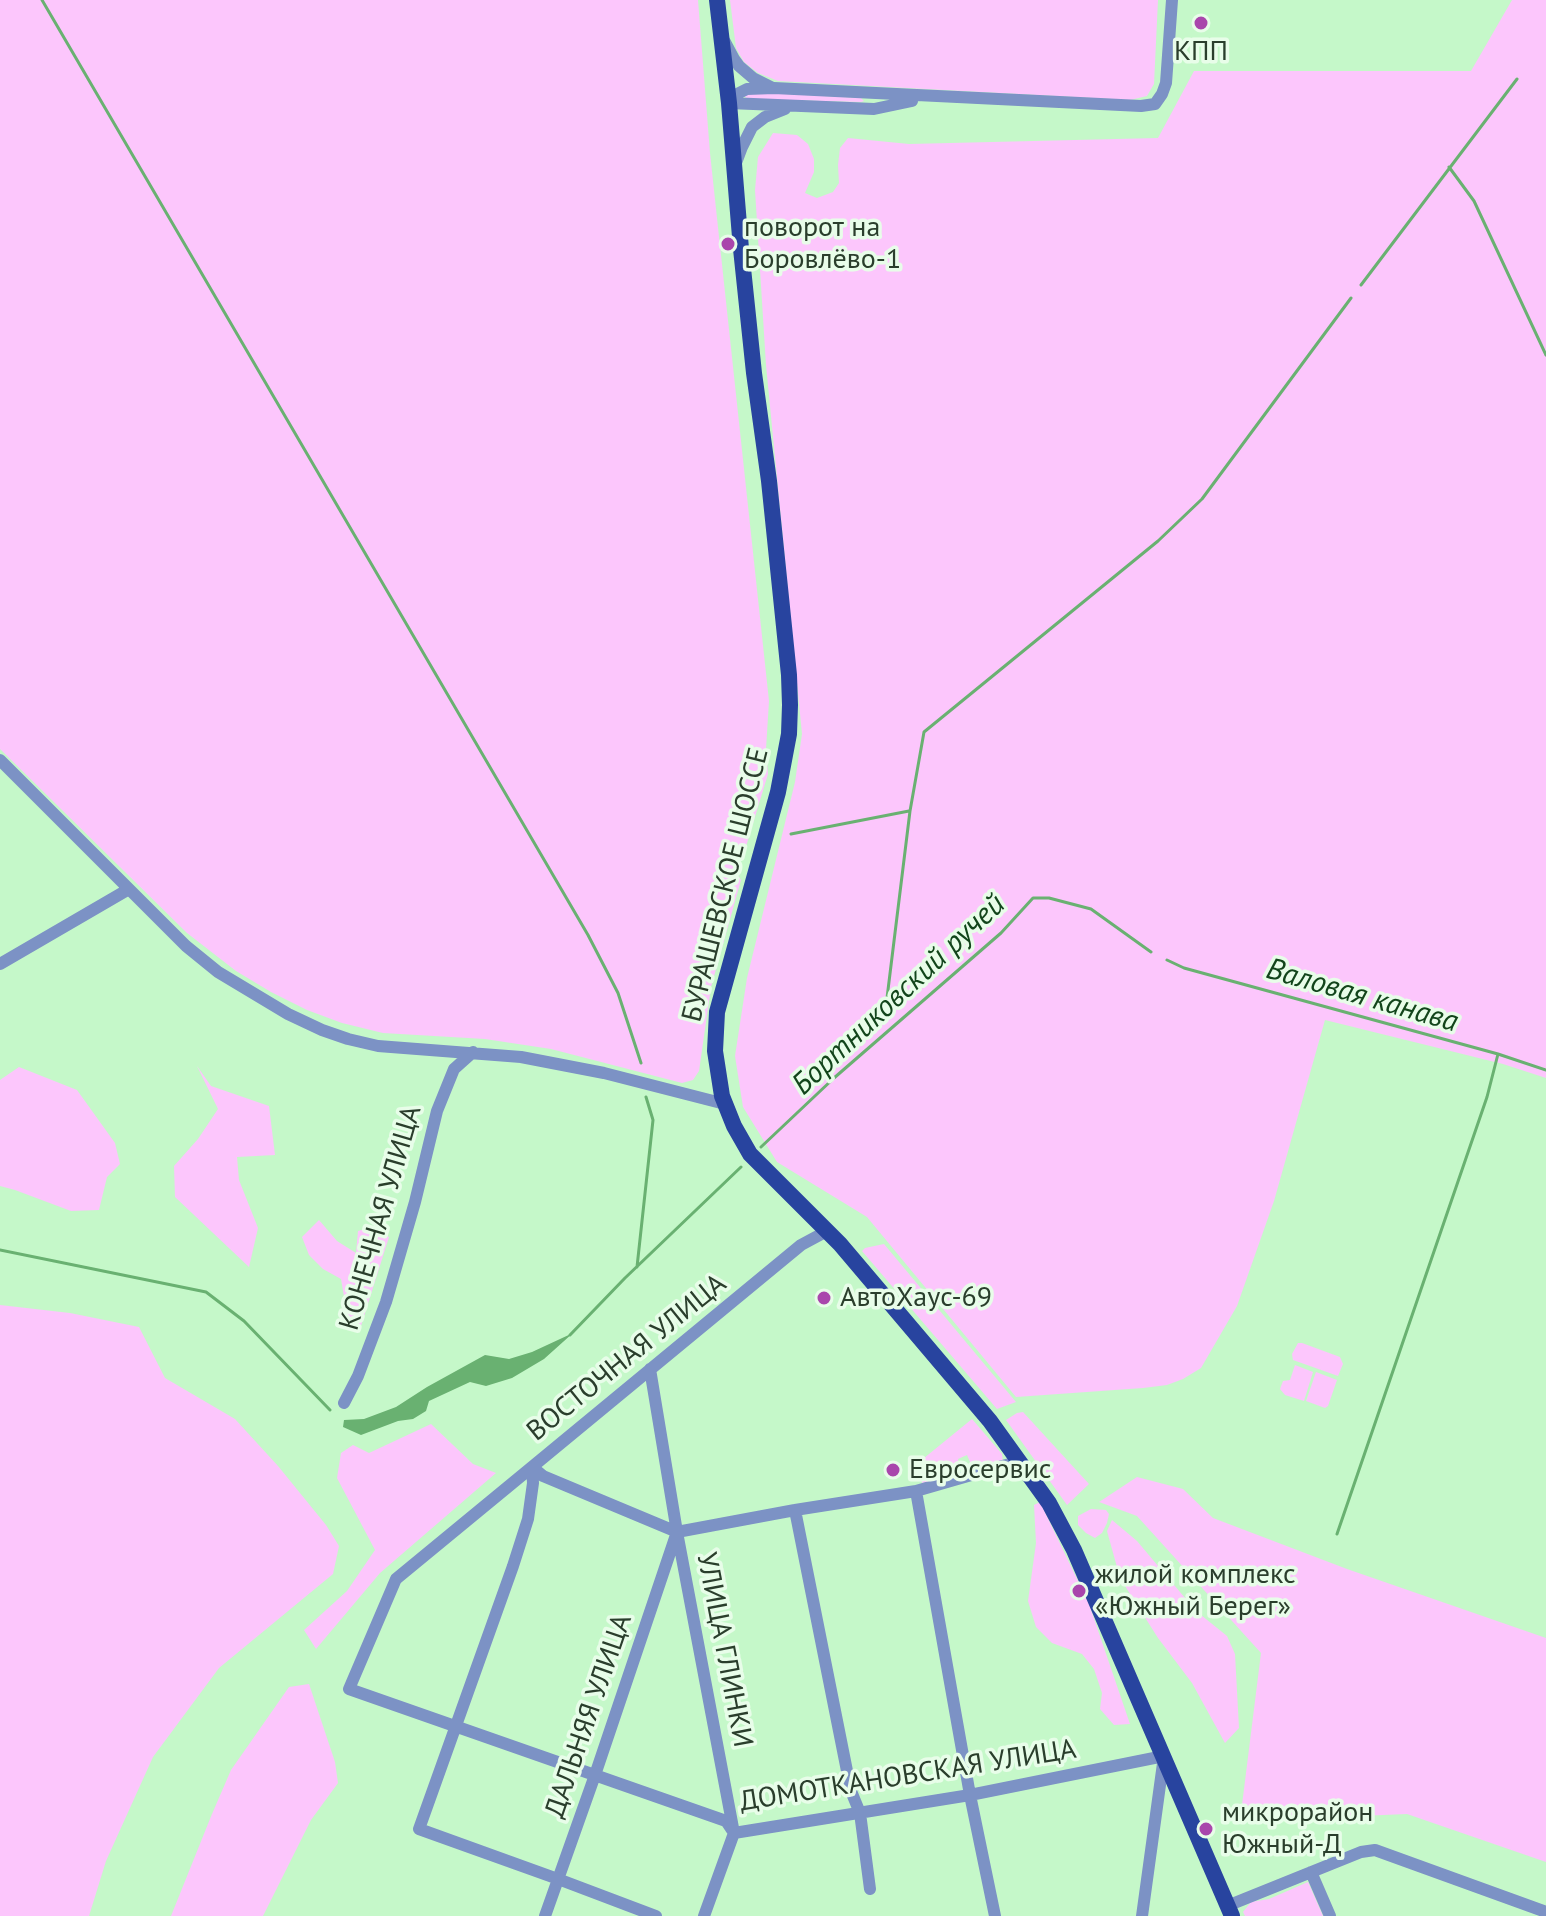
<!DOCTYPE html>
<meta charset="utf-8">
<style>
body{margin:0}
canvas{display:block;background:#c5f8c9}
</style>
<canvas width="1546" height="1916"></canvas>
<script>
const c = document.querySelector('canvas').getContext('2d');
c.lineJoin = 'round';
function fillPath(path, color) { c.fillStyle = color; c.fill(path, 'evenodd'); }
const poly = rows => new Path2D(rows.map(r => 'M' + r).join(''));
function stroke(path, color, width, dash) { c.strokeStyle = color; c.lineWidth = width; c.lineCap = dash ? 'butt' : 'round'; c.setLineDash(dash || []); c.stroke(path); }
function label(font, color, halo, rows, align = 'center') {
  c.font = font + ' "PT Sans",sans-serif'; c.lineWidth = 7; c.setLineDash([]); c.textBaseline = 'middle'; c.strokeStyle = halo; c.fillStyle = color; for (const [text, x, y, turn = 0] of rows) {
    c.save(); c.translate(x, y); c.rotate((+turn || 0) * Math.PI / 180); c.textAlign = isNaN(turn) ? turn : align; if (halo) c.strokeText(text, 0, 0); c.fillText(text, 0, 0); c.restore();
  }
}
const green = poly([
 [0,0,698,0,710,153,769,701,766,749,768,774,744,853,735,871,741,880,711,987,699,1071,693,1080,682,1083,551,1049,485,1039,383,1033,342,1023,307,1010,271,992,236,971,187,933,0,749],
 [730,0,1158,0,1154,84,1147,96,1130,100,778,81,758,73,744,62,736,48],
 [1512,0,1546,0,1546,1078,1503,1064,1325,1020,1274,1201,1237,1306,1201,1368,1183,1379,1167,1385,1143,1388,1016,1397,867,1217,777,1162,743,1107,735,1056,747,978,795,782,802,734,766,365,755,190,758,157,773,133,797,135,808,144,814,159,814,172,805,193,817,198,833,192,839,183,838,165,840,148,848,138,909,144,1158,138,1194,71,1471,71],
 [749,92,861,98,864,101,861,102,749,99,745,97,745,95],
 [197,1066,211,1086,269,1106,275,1155,237,1157,239,1180,258,1228,249,1267,175,1197,174,1166,198,1139,218,1109],
 [19,1067,77,1090,115,1143,120,1164,107,1177,99,1210,71,1211,15,1190,0,1186,0,1080],
 [319,1220,337,1241,356,1253,358,1231,369,1228,389,1237,360,1329,345,1321,345,1302,341,1279,323,1269,309,1255,302,1237],
 [884,1244,1016,1402,997,1409,862,1251,865,1248],
 [0,1305,70,1313,139,1327,165,1378,235,1419,278,1466,326,1525,339,1546,333,1574,219,1668,153,1757,106,1861,89,1916,0,1916],
 [1298,1343,1302,1343,1340,1357,1343,1364,1338,1376,1293,1360,1292,1354],
 [1295,1365,1313,1372,1304,1401,1285,1395,1280,1389,1283,1381,1290,1380],
 [1316,1372,1337,1380,1328,1406,1325,1408,1306,1401],
 [1023,1412,1089,1484,1067,1505,1006,1420,1017,1413],
 [972,1419,1002,1454,1003,1462,974,1471,967,1455,958,1459,960,1468,950,1477,922,1483,918,1463],
 [431,1424,473,1464,496,1473,380,1573,316,1649,304,1630,347,1591,375,1550,337,1478,341,1453,353,1445,369,1453],
 [1137,1477,1183,1489,1213,1518,1347,1569,1546,1638,1546,1862,1407,1814,1240,1821,1261,1653,1137,1516,1099,1502],
 [1040,1502,1089,1604,1130,1724,1114,1725,1100,1709,1102,1693,1094,1669,1082,1654,1052,1643,1036,1627,1028,1601,1036,1543,1034,1505],
 [1091,1509,1106,1510,1109,1514,1107,1523,1102,1533,1095,1538,1086,1533,1078,1525,1078,1516],
 [1112,1520,1137,1541,1196,1611,1227,1636,1235,1654,1239,1728,1225,1743,1192,1683,1158,1638,1120,1578,1107,1531],
 [309,1684,335,1762,338,1783,311,1820,263,1916,171,1916,212,1814,231,1770,289,1687],
 [1308,1882,1323,1916,1245,1916,1243,1912,1251,1902,1269,1899]
]);
const water = poly([
 [573,1333,544,1359,512,1378,486,1386,470,1382,429,1401,426,1411,413,1419,398,1421,361,1435,343,1427,344,1420,364,1419,396,1407,427,1387,485,1355,509,1359,532,1352]
]);
const stream = poly([
 [42,0,588,935,618,993,641,1063],
 [1449,167,1474,201,1546,355],
 [1361,285,1517,79],
 [791,834,909,811],
 [1167,960,1184,968,1498,1054,1546,1070],
 [887,998,910,811,924,732,1158,541,1202,499,1351,298],
 [761,1147,834,1078,1001,933,1033,898,1049,898,1091,909,1151,952],
 [0,1250,206,1292,244,1321,330,1410],
 [637,1267,653,1120,646,1097],
 [570,1335,625,1278,741,1167],
 [1337,1534,1487,1097,1498,1054]
]);
const minor = poly([
 [725,42,734,59,739,66,753,78,771,87],
 [729,103,733,96,747,89,774,88,1141,106,1155,104,1162,94,1166,83,1172,0],
 [729,103,874,109,912,101],
 [736,163,742,147,752,127,765,117,785,109],
 [0,760,186,946,218,972,288,1014,322,1030,348,1039,378,1046,521,1057,604,1073,725,1104],
 [0,964,129,889],
 [344,1403,358,1376,386,1302,415,1202,437,1111,454,1069,473,1052],
 [916,1491,970,1795,995,1916],
 [795,1510,851,1791,860,1813,870,1889],
 [677,1532,795,1510,916,1491,1020,1461],
 [1311,1872,1330,1916],
 [1227,1906,1361,1852,1375,1850,1546,1912],
 [545,1916,595,1775,677,1532,650,1369],
 [656,1916,558,1879,419,1829,513,1566,528,1519,533,1483,532,1467,801,1245,827,1231],
 [704,1916,734,1833,677,1532,543,1476,532,1467,396,1579,349,1689,726,1821,734,1833,970,1795,1164,1756,1142,1916]
]);
const major = poly([
 [717,0,729,103,741,249,754,373,769,481,789,675,790,705,789,734,778,792,717,1012,715,1051,722,1096,734,1126,750,1154,840,1244,990,1421,1049,1503,1074,1550,1232,1916]
]);
const markers = [
 [1201,23,8,"#a946ac"],
 [728,244,8,"#a946ac"],
 [824,1298,8,"#a946ac"],
 [893,1470,8,"#a946ac"],
 [1079,1591,8,"#a946ac"],
 [1206,1829,8,"#a946ac"]
];
const poiNames = [
 ["КПП",1201,52,"center"],
 ["поворот на",744,228],
 ["Боровлёво-1",744,260],
 ["АвтоХаус-69",840,1298],
 ["Евросервис",909,1470],
 ["жилой комплекс",1095,1575],
 ["«Южный Берег»",1095,1607],
 ["микрорайон",1222,1813],
 ["Южный-Д",1222,1845]
];
const streetNames = [
 ["БУРАШЕВСКОЕ ШОССЕ",726,885,-76],
 ["КОНЕЧНАЯ УЛИЦА",381,1218,-74],
 ["ВОСТОЧНАЯ УЛИЦА",627,1358,-39],
 ["УЛИЦА ГЛИНКИ",724,1650,79],
 ["ДАЛЬНЯЯ УЛИЦА",589,1716,-71],
 ["ДОМОТКАНОВСКАЯ УЛИЦА",908,1776,-9]
];
const waterNames = [
 ["Бортниковский ручей",899,995,-43],
 ["Валовая канава",1362,996,16]
];
fillPath(green, '#fcc6fc');
fillPath(water, '#69b171');
stroke(stream, '#69b171', 3);
stroke(minor, '#7c92c5', 12);
stroke(major, '#28449f', 16);
for (const [x, y, r, color] of markers) { const dot = new Path2D(); dot.arc(x, y, r, 0, 2 * Math.PI); c.fillStyle = color; c.fill(dot); stroke(dot, '#e8fde9', 3); }
label('28px', '#2a3e2c', '#e8fde9', poiNames, 'left');
label('28px', '#2a3e2c', '#e8fde9', streetNames);
label('italic 30px', '#12451b', '#e8fde9', waterNames);
</script>
